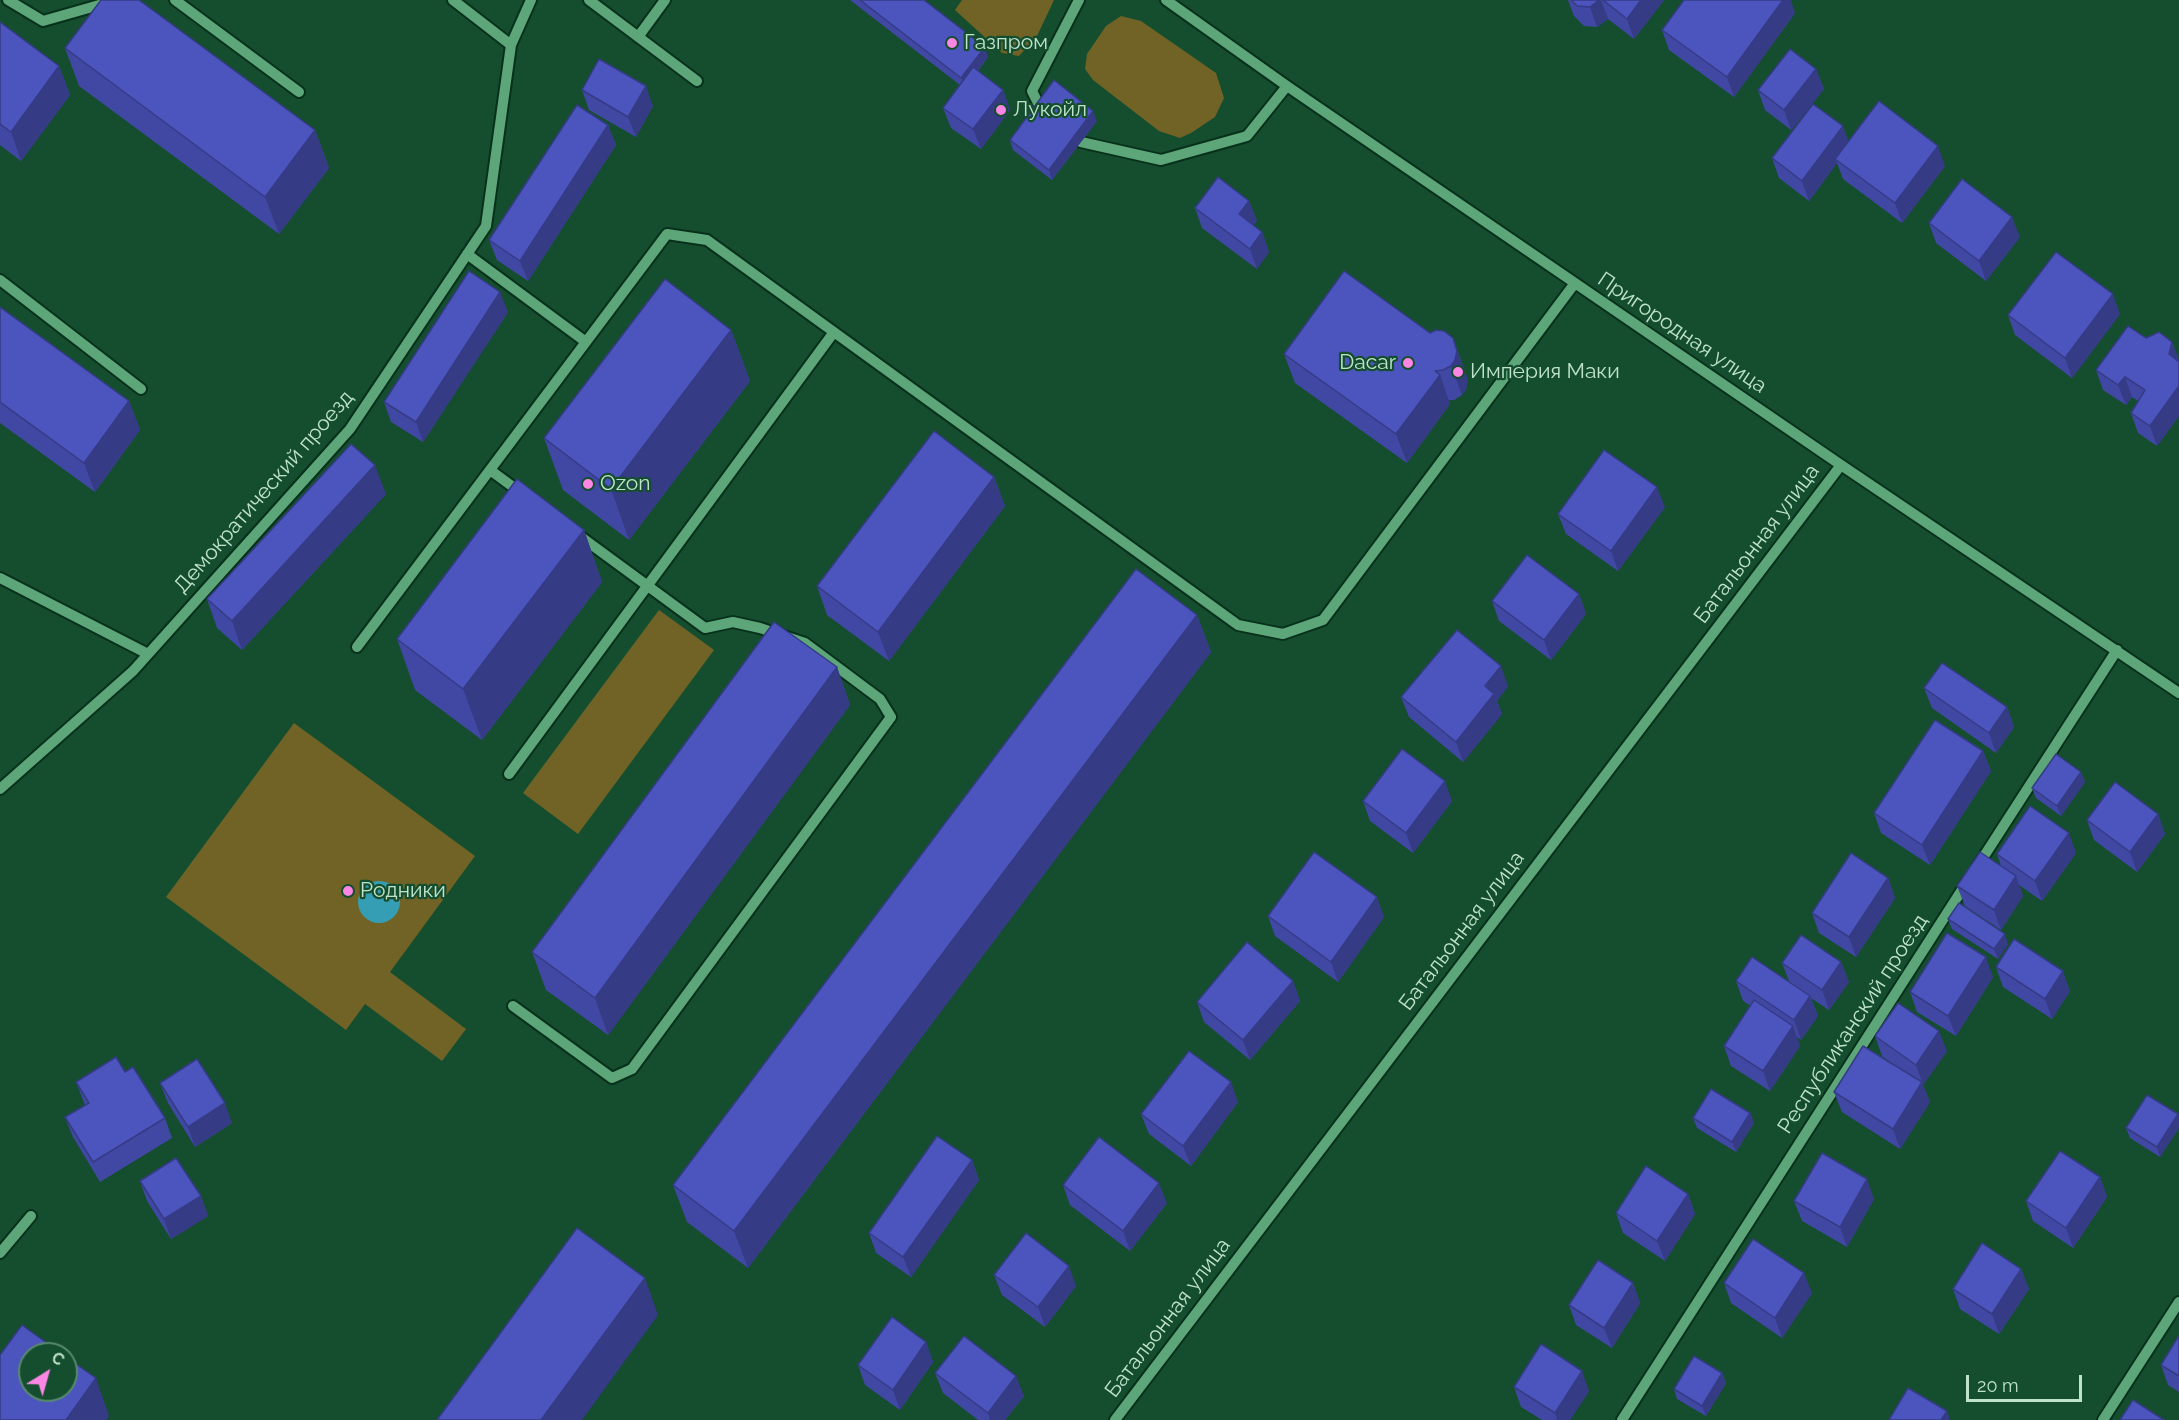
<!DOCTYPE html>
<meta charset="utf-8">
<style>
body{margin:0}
#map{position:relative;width:2179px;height:1420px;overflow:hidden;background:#144e2f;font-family:Raleway,sans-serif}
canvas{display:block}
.north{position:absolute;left:18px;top:1342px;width:60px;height:60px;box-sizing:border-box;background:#144e2f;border:2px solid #58896d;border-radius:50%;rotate:37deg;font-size:16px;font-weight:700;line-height:24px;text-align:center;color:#bfe2ca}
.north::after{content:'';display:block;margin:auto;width:21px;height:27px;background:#fc86e3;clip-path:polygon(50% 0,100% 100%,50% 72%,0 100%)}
.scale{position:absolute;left:1966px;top:1375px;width:116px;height:27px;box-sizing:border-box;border:3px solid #bfe2ca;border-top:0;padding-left:8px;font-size:18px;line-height:21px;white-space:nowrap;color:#bfe2ca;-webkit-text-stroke:4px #144e2f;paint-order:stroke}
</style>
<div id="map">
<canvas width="2179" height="1420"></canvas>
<div class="north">С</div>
<div class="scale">20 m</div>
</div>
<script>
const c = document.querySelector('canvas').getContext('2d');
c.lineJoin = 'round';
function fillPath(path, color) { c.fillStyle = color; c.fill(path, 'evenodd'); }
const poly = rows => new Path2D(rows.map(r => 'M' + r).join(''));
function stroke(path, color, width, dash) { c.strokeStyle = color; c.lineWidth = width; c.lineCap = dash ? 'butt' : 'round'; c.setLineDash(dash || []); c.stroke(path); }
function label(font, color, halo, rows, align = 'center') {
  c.font = font + ' Raleway,sans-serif'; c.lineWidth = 4.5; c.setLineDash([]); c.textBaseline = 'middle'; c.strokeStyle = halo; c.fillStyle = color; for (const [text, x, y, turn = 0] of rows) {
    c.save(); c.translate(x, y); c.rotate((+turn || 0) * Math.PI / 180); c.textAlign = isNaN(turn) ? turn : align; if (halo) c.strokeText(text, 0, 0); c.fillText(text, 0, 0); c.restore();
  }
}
const green = poly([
 [962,0,1054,0,1037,36,1019,56,1002,53,955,10],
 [1121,16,1141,21,1216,73,1224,98,1215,117,1191,133,1180,138,1159,131,1093,80,1085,69,1087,54,1106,26],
 [659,610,714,650,578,834,523,793],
 [294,723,475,856,390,972,466,1029,442,1061,365,1004,346,1030,166,897]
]);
const water = poly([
 '358 902a21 21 0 1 1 42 0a21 21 0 1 1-42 0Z'
]);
const minor = poly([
 [8,0,43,21,117,0],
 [175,0,299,92],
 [453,0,511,45],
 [589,0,697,81],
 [1166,0,1287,86,1841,465,2179,693],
 [638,37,665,0],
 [1042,111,1032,91,1079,0],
 [1081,142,1161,160,1247,136,1287,86],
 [467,254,586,342],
 [0,280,141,389],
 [490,470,524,495],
 [0,578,148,654],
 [357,647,667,234,707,240,1238,625,1283,634,1323,620,1575,283],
 [509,774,834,332],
 [0,789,133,671,350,429,486,226,511,45,531,0],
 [1977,867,2117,650],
 [513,1006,612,1078,632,1069,891,717,880,699,805,643,760,628,733,622,705,628,577,534],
 [0,1253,31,1216],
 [1115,1420,1841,465],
 [1622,1420,1967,882],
 [2103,1420,2179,1302]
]);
const wall = poly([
 [850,0,924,0,988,57,978,71,1003,90,1010,110,981,149,951,128,943,108,960,85],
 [1568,0,1664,0,1634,39,1608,19,1597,27,1584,26,1574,16],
 [1795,13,1734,97,1669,50,1662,30],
 [0,22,59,66,70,95,21,161,0,145],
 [65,48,315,130,329,168,279,234,79,86],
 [1816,69,1824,89,1791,130,1765,110,1758,90],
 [582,90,653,106,636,137,589,110],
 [1097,121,1052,180,1013,150,1010,140],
 [608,125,616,145,528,281,497,260,489,240],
 [1848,141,1945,166,1902,223,1843,179,1837,163,1809,201,1779,178,1772,158],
 [1249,201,1257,221,1253,225,1262,232,1269,252,1257,269,1202,228,1195,208],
 [1929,223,2020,237,1986,281,1936,243],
 [0,307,129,401,140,430,95,492,0,423],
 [508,312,423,442,391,422,384,402],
 [2120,314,2072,378,2015,335,2008,315],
 [731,330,750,381,629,540,563,490,544,438],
 [1430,333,1453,338,1468,380,1466,389,1462,395,1454,400,1449,400,1450,404,1407,463,1295,383,1284,354],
 [2146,338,2172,342,2179,360,2179,416,2157,446,2138,433,2131,413,2138,401,2132,397,2126,405,2103,390,2096,370],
 [994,477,1005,506,889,661,827,615,817,586],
 [386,494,242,650,217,628,207,599],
 [1665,507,1618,571,1566,534,1558,514],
 [584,530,602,582,482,740,415,690,397,639],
 [1579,594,1586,614,1551,660,1499,621,1492,601],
 [1197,615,1211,652,748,1268,687,1222,673,1185],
 [837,667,850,705,608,1035,546,990,532,952],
 [1508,686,1497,701,1502,714,1463,762,1409,717,1401,697],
 [1924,688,2007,707,2014,727,1996,753,1932,708],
 [1983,751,1991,771,1930,865,1881,833,1874,813],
 [2081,772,2085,782,2061,816,2036,798,2032,788],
 [1363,801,1452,801,1413,853,1370,821],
 [2158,814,2165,834,2137,872,2094,840,2087,820],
 [2076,853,2042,901,2019,885,2023,896,2001,930,1965,906,1957,886,2001,866,1997,854],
 [1888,878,1895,898,1856,957,1819,933,1812,913],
 [1268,916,1384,917,1338,982,1275,936],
 [1948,919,2008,944,1998,959,1952,929],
 [1841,962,1849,982,1829,1010,1811,998,1818,1016,1801,1040,1797,1037,1800,1046,1770,1091,1731,1066,1724,1046,1751,1006,1743,1001,1736,981,1789,981,1782,963],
 [1996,967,2070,991,2052,1019,2003,987],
 [1993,977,1956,1036,1917,1012,1910,992],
 [1293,981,1300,1001,1250,1060,1204,1022,1197,1002],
 [1875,1036,1947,1051,1923,1085,1930,1102,1900,1149,1842,1112,1834,1092,1890,1062,1882,1056],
 [125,1072,165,1118,172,1138,100,1182,73,1137,65,1117,85,1105,76,1082],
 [160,1083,232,1123,195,1147,168,1103],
 [1238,1102,1191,1166,1149,1134,1141,1114],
 [1750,1113,1754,1123,1736,1152,1697,1128,1693,1118],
 [2178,1114,2179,1118,2179,1128,2160,1157,2130,1138,2126,1128],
 [972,1160,979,1180,911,1277,876,1253,869,1233],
 [2100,1177,2107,1197,2073,1248,2033,1221,2026,1201],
 [140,1181,201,1196,208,1216,171,1239,147,1201],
 [1063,1185,1167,1203,1130,1251,1070,1205],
 [1688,1194,1695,1214,1665,1261,1623,1233,1616,1213],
 [1874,1199,1847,1247,1802,1221,1794,1201],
 [2021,1269,2029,1289,1999,1334,1960,1309,1953,1289],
 [994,1275,1076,1286,1045,1327,1002,1295],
 [1633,1283,1640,1303,1612,1348,1576,1325,1569,1305],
 [1724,1283,1812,1293,1782,1338,1731,1303],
 [2179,1337,2179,1392,2168,1385,2161,1365],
 [926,1342,933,1362,900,1410,865,1385,858,1365],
 [935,1373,1024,1396,1005,1420,978,1420,943,1393],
 [1722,1373,1726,1383,1706,1416,1677,1399,1674,1389],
 [1514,1387,1589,1391,1570,1420,1542,1420,1521,1407]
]);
const shadedWall = poly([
 [1599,0,1601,0,1608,19,1597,27,1590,7],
 [1641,0,1664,0,1634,39,1627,19],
 [1783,0,1791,0,1795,13,1734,97,1727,77],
 [985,47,988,57,964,88,961,78],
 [59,66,70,95,21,161,11,132],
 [1816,69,1824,89,1791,130,1784,110],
 [646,86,653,106,636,137,628,117],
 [1003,90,1010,110,981,149,973,129],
 [1093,111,1097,121,1052,180,1049,170],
 [608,125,616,145,528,281,520,261],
 [1843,126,1850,146,1835,159,1837,163,1809,201,1802,181],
 [315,130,329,168,279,234,265,197],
 [1938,146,1945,166,1902,223,1895,203],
 [1249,201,1257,221,1246,234,1239,214],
 [2012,217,2020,237,1986,281,1979,261],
 [1262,232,1269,252,1257,269,1250,249],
 [500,292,508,312,423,442,416,422],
 [2113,294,2120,314,2072,378,2065,358],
 [731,330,750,381,629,540,611,489],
 [1453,338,1468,380,1466,389,1462,395,1451,366],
 [2172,342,2179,360,2179,364,2169,354],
 [1440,375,1450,404,1407,463,1396,434],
 [2125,377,2132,397,2126,405,2118,385],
 [2179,386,2179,416,2157,446,2150,426],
 [129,401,140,430,95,492,84,463],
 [375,465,386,494,242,650,232,621],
 [994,477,1005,506,889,661,878,632],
 [1657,487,1665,507,1618,571,1611,551],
 [584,530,602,582,482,740,463,689],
 [1579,594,1586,614,1551,660,1544,640],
 [1197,615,1211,652,748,1268,734,1231],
 [1501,666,1508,686,1497,701,1502,714,1463,762,1456,742,1485,686],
 [837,667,850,705,608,1035,595,998],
 [2007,707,2014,727,1996,753,1989,733],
 [1983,751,1991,771,1930,865,1922,845],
 [2081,772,2085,782,2061,816,2057,806],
 [1445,781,1452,801,1413,853,1406,833],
 [2158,814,2165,834,2137,872,2130,852],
 [2069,833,2076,853,2042,901,2035,881],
 [2016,876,2023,896,2001,930,1994,910],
 [1888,878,1895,898,1856,957,1849,937],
 [1377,897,1384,917,1338,982,1331,962],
 [2005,934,2008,944,1998,959,1994,949],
 [1986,957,1993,977,1956,1036,1948,1016],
 [1841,962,1849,982,1829,1010,1822,990],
 [2063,971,2070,991,2052,1019,2045,999],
 [1293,981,1300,1001,1250,1060,1243,1040],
 [1810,996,1818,1016,1801,1040,1794,1020],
 [1793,1026,1800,1046,1770,1091,1763,1071],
 [1939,1031,1947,1051,1923,1085,1930,1102,1900,1149,1893,1129,1922,1082,1916,1065],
 [1231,1082,1238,1102,1191,1166,1183,1146],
 [225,1103,232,1123,195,1147,188,1127],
 [1750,1113,1754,1123,1736,1152,1732,1142],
 [2178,1114,2179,1118,2179,1128,2160,1157,2157,1147],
 [972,1160,979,1180,911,1277,903,1257],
 [2100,1177,2107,1197,2073,1248,2066,1228],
 [1867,1179,1874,1199,1847,1247,1840,1227],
 [1159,1183,1167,1203,1130,1251,1123,1231],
 [1688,1194,1695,1214,1665,1261,1657,1241],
 [201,1196,208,1216,171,1239,164,1219],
 [1069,1266,1076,1286,1045,1327,1038,1307],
 [2021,1269,2029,1289,1999,1334,1992,1314],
 [1804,1273,1812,1293,1782,1338,1775,1318],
 [645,1278,658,1315,582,1420,541,1420],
 [1633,1283,1640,1303,1612,1348,1604,1328],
 [926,1342,933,1362,900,1410,893,1390],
 [1582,1371,1589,1391,1570,1420,1557,1420,1555,1413],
 [1722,1373,1726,1383,1706,1416,1702,1406],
 [1016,1376,1024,1396,1005,1420,990,1420,988,1413],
 [96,1378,109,1416,106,1420,66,1420],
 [1947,1411,1950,1420,1941,1420]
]);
const building = poly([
 [101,0,139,0,315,130,265,197,65,48,101,0],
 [860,0,924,0,985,47,961,78,860,0],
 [1571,0,1599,0,1590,7,1577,6,1571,0],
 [1603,0,1641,0,1627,19,1603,0],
 [1684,0,1783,0,1727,77,1662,30,1684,0],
 [0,22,59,66,11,132,0,124,0,22],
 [1790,49,1816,69,1784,110,1758,90,1790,49],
 [599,59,646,86,628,117,582,90,599,59],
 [973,67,1003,90,973,129,943,108,973,67],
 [1054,80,1093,111,1049,170,1010,140,1054,80],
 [1879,101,1938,146,1895,203,1835,159,1879,101],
 [1813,104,1843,126,1802,181,1772,158,1813,104],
 [577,105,608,125,520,261,489,240,577,105],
 [1218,177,1249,201,1239,214,1262,232,1250,249,1195,208,1218,177],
 [1962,179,2012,217,1979,261,1929,223,1962,179],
 [2056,252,2113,294,2065,358,2008,315,2056,252],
 [469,271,500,292,416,422,384,402,469,271],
 [1344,271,1430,333,1436,330,1444,331,1453,338,1457,351,1455,360,1451,366,1443,370,1435,371,1440,375,1396,434,1284,354,1344,271],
 [665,279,731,330,611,489,544,438,665,279],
 [0,307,129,401,84,463,0,402,0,307],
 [2128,326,2146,338,2159,332,2172,342,2169,354,2179,362,2179,386,2150,426,2131,413,2145,390,2125,377,2118,385,2096,370,2128,326],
 [934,431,994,477,878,632,817,586,934,431],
 [351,444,375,465,232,621,207,599,351,444],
 [1604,450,1657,487,1611,551,1558,514,1604,450],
 [517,479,584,530,463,689,397,639,517,479],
 [1527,555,1579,594,1544,640,1492,601,1527,555],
 [1136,569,1197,615,734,1231,673,1185,1136,569],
 [774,622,837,667,595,998,532,952,774,622],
 [1457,630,1501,666,1485,686,1494,694,1456,742,1401,697,1457,630],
 [1942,663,2007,707,1989,733,1924,688,1942,663],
 [1935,720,1983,751,1922,845,1874,813,1935,720],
 [1402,749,1445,781,1406,833,1363,801,1402,749],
 [2056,754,2081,772,2057,806,2032,788,2056,754],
 [2115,782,2158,814,2130,852,2087,820,2115,782],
 [2030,806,2069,833,2035,881,1997,854,2030,806],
 [1314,852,1377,897,1331,962,1268,916,1314,852],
 [1980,852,2016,876,1994,910,1957,886,1980,852],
 [1851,853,1888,878,1849,937,1812,913,1851,853],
 [1959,903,2005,934,1994,949,1948,919,1959,903],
 [1947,933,1986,957,1948,1016,1910,992,1947,933],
 [1801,935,1841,962,1822,990,1782,963,1801,935],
 [2014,939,2063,971,2045,999,1996,967,2014,939],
 [1247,942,1293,981,1243,1040,1197,1002,1247,942],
 [1752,957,1810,996,1794,1020,1736,981,1752,957],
 [1754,1000,1793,1026,1763,1071,1724,1046,1754,1000],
 [1898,1003,1939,1031,1916,1065,1875,1036,1898,1003],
 [1863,1046,1922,1082,1893,1129,1834,1092,1863,1046],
 [1189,1051,1231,1082,1183,1146,1141,1114,1189,1051],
 [116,1057,125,1072,133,1067,165,1118,93,1162,65,1117,89,1103,76,1082,116,1057],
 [197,1059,225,1103,188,1127,160,1083,197,1059],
 [1711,1089,1750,1113,1732,1142,1693,1118,1711,1089],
 [2147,1095,2178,1114,2157,1147,2126,1128,2147,1095],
 [937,1136,972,1160,903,1257,869,1233,937,1136],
 [1099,1137,1159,1183,1123,1231,1063,1185,1099,1137],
 [2060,1151,2100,1177,2066,1228,2026,1201,2060,1151],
 [1822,1153,1867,1179,1840,1227,1794,1201,1822,1153],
 [176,1158,201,1196,164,1219,140,1181,176,1158],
 [1646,1166,1688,1194,1657,1241,1616,1213,1646,1166],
 [577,1228,645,1278,541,1420,437,1420,577,1228],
 [1026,1233,1069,1266,1038,1307,994,1275,1026,1233],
 [1753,1239,1804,1273,1775,1318,1724,1283,1753,1239],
 [1982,1243,2021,1269,1992,1314,1953,1289,1982,1243],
 [1598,1260,1633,1283,1604,1328,1569,1305,1598,1260],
 [892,1317,926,1342,893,1390,858,1365,892,1317],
 [22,1325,62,1354,30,1354,30,1390,66,1390,66,1357,96,1378,66,1420,0,1420,0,1355,22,1325],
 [964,1336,1016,1376,988,1413,935,1373,964,1336],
 [2178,1337,2179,1337,2179,1376,2161,1365,2178,1337],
 [1541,1344,1582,1371,1555,1413,1514,1387,1541,1344],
 [1694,1356,1722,1373,1702,1406,1674,1389,1694,1356],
 [1908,1388,1947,1411,1941,1420,1889,1420,1908,1388],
 [2133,1400,2164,1420,2120,1420,2133,1400]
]);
const markers = [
 [952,43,6,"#fc86e3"],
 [1001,110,6,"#fc86e3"],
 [1408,363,6,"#fc86e3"],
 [1458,372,6,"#fc86e3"],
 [588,484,6,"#fc86e3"],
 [348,891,6,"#fc86e3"]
];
const poiNames = [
 ["Газпром",964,43],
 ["Лукойл",1013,110],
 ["Dacar",1396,363,"right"],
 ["Империя Маки",1470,372],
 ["Ozon",600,484],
 ["Родники",360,891]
];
const streetNames = [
 ["Пригородная улица",1682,333,34],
 ["Демократический проезд",264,492,-49],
 ["Батальонная улица",1757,544,-53],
 ["Батальонная улица",1462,931,-53],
 ["Республиканский проезд",1853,1024,-57],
 ["Батальонная улица",1168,1318,-53]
];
fillPath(green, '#716326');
fillPath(water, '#359eb5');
stroke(minor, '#08311b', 14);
stroke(minor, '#5da679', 10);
fillPath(wall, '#4148a3');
fillPath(shadedWall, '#353b85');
fillPath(building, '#4c54be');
stroke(building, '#353b85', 1.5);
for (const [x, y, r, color] of markers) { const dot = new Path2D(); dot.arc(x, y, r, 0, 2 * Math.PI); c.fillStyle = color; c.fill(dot); stroke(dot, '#144e2f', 2); }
label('21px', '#bfe2ca', '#144e2f', poiNames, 'left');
label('21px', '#bfe2ca', '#144e2f', streetNames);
</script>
